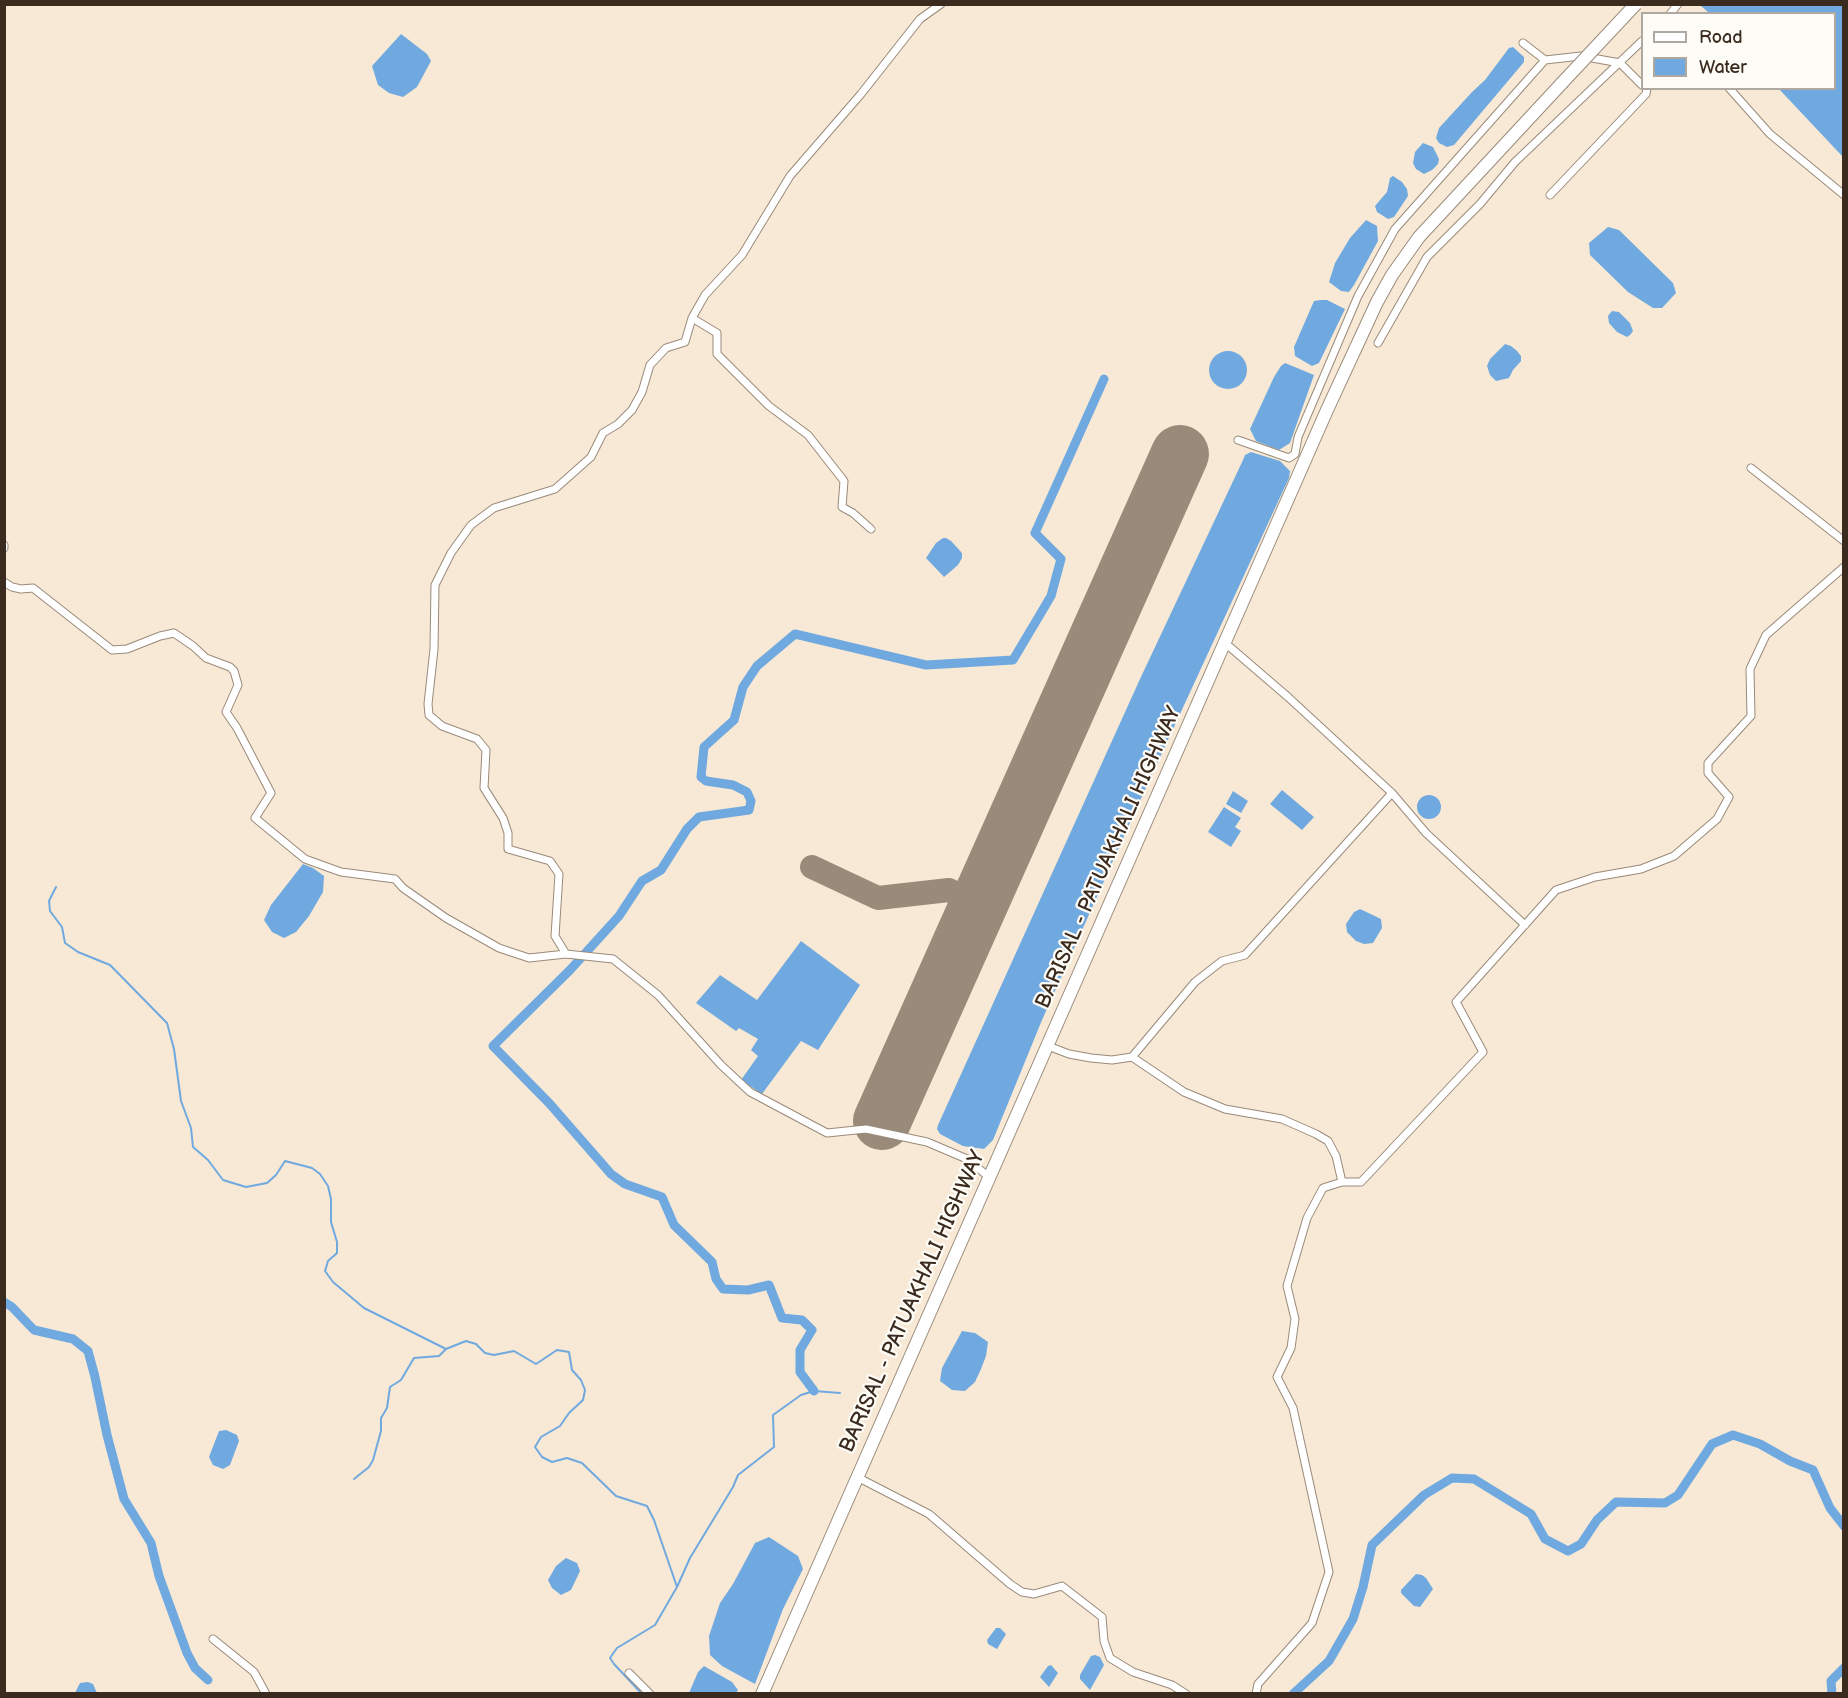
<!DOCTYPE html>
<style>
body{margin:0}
#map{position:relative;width:1848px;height:1698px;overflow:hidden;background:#f7e9d5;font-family:"Balsamiq Sans",sans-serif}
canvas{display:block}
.frame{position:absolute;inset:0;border:6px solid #3b2a1e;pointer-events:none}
.legend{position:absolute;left:1641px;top:12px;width:195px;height:78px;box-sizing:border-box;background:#fdfcf7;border:2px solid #afa8a0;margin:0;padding:8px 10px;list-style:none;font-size:18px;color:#3b2a1e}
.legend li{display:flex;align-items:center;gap:12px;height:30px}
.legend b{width:30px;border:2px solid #afa8a0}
</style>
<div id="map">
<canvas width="1848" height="1698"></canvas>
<div class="frame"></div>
<ul class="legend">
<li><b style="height:8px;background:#fff"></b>Road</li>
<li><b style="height:16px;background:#70a9df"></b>Water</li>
</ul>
</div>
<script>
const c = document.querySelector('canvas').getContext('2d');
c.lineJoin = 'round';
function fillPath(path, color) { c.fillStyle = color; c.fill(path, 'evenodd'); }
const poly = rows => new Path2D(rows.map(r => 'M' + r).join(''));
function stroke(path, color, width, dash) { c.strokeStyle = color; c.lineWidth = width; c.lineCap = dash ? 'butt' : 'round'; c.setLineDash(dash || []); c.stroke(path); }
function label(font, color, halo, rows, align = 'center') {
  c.font = font + ' "Balsamiq Sans",sans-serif'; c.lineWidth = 4.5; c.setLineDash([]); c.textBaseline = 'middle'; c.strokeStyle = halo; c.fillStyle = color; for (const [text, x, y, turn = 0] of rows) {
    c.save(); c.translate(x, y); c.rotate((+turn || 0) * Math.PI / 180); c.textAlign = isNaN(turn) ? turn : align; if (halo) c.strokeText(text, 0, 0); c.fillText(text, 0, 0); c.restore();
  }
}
const water = poly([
 [1700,5,1843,5,1843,157,1779,89,1834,88,1834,14,1709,13],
 [401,34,427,54,431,61,417,87,403,97,389,93,378,85,372,66],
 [1513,47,1524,57,1524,62,1454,145,1447,147,1439,143,1436,138,1439,128,1472,92,1485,80,1509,48],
 [1423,143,1433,147,1439,159,1438,164,1432,170,1424,174,1416,169,1413,163,1415,152],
 [1393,176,1402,182,1407,189,1408,196,1394,217,1388,219,1377,212,1375,206,1387,192,1390,178],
 [1366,220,1377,226,1378,241,1354,285,1349,292,1341,291,1329,282,1335,263,1350,238],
 [1608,227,1619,230,1673,283,1676,293,1662,308,1653,308,1628,292,1590,255,1589,243],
 [1321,300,1327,300,1345,309,1319,363,1312,366,1295,356,1294,347,1314,301],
 [1612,311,1619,312,1630,323,1633,331,1630,335,1627,337,1617,332,1609,323,1608,316],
 [1505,344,1511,346,1517,351,1521,356,1521,361,1513,370,1509,378,1496,381,1490,375,1487,366,1490,359],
 '1209 370a19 19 0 1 1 38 0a19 19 0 1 1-38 0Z',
 [1285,363,1314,375,1290,443,1279,450,1256,441,1250,429,1274,377,1281,366],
 [1251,452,1280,461,1290,471,1289,478,1137,807,1042,1020,993,1140,984,1149,963,1146,940,1134,937,1129,938,1125,1140,679,1243,460,1245,455],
 [943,538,946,538,951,541,962,553,962,558,958,565,944,577,926,558,936,543],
 [1282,790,1314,817,1302,830,1270,804],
 [1233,791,1248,801,1241,813,1226,804],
 '1417 807a12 12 0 1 1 24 0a12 12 0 1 1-24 0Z',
 [1224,807,1241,818,1235,827,1241,831,1231,847,1208,832],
 [303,864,313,868,324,876,323,892,309,916,296,932,284,938,272,932,264,920,271,905],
 [1360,909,1381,919,1382,928,1373,943,1364,944,1356,941,1347,932,1346,924,1354,912],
 [801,941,860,985,818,1050,801,1041,762,1094,741,1080,758,1056,751,1050,758,1039,739,1028,736,1031,696,1003,720,975,757,1000],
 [962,1331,975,1333,988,1342,986,1356,981,1369,975,1382,965,1391,952,1390,940,1381,942,1368],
 [226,1430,237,1435,239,1441,230,1465,223,1469,213,1465,209,1457,219,1431],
 [769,1537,798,1556,803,1569,783,1609,755,1684,722,1666,710,1655,709,1636,720,1603,733,1584,755,1543],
 [566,1558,577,1563,580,1571,571,1590,561,1595,552,1588,548,1580,556,1566],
 [1416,1574,1422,1575,1426,1578,1433,1589,1420,1607,1414,1606,1401,1593,1401,1590],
 [996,1628,1000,1628,1006,1634,997,1649,988,1644,987,1640],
 [1095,1655,1100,1657,1104,1665,1090,1690,1080,1679,1080,1675,1091,1656],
 [1051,1665,1058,1673,1049,1687,1040,1677,1048,1666],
 [704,1666,732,1682,738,1690,736,1693,689,1693,698,1672],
 [88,1682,93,1684,97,1693,75,1693,80,1683]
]);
const stream = poly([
 [56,887,49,901,50,911,62,927,65,943,78,952,110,965,167,1023,174,1049,181,1101,191,1128,193,1147,208,1160,223,1180,246,1187,267,1183,276,1175,285,1161,312,1168,320,1174,328,1186,331,1199,331,1222,337,1242,337,1253,328,1261,325,1271,333,1282,364,1308,446,1349,466,1341,476,1344,485,1353,494,1355,514,1351,536,1364,557,1350,569,1352,572,1370,581,1380,585,1390,583,1400,569,1413,560,1426,541,1437,535,1447,542,1457,552,1462,567,1458,582,1463,616,1496,647,1506,654,1520,677,1587],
 [354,1479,369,1467,373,1460,381,1431,381,1418,387,1408,390,1387,401,1380,414,1358,439,1356,446,1349],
 [642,1694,614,1664,610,1658,612,1655,617,1648,655,1625,677,1587,690,1558,733,1487,738,1475,774,1447,773,1415,801,1395,814,1391,840,1393]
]);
const canal = poly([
 [4,1302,12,1307,34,1330,73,1339,88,1351,95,1377,107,1435,124,1499,151,1543,159,1576,187,1653,195,1668,208,1680],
 [814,1391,800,1372,800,1350,812,1330,802,1320,782,1318,769,1285,748,1290,723,1289,716,1279,712,1262,674,1225,662,1197,625,1184,611,1174,549,1103,493,1046,570,970,619,916,642,881,661,870,687,829,699,817,749,810,751,801,747,792,733,785,706,781,701,777,704,747,734,720,743,687,757,666,795,634,926,665,1013,660,1051,596,1061,559,1035,533,1104,379],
 [1293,1694,1329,1661,1353,1619,1363,1587,1372,1545,1424,1495,1452,1478,1474,1479,1531,1514,1545,1539,1568,1551,1581,1544,1597,1520,1616,1502,1665,1503,1678,1495,1712,1444,1733,1435,1760,1444,1790,1461,1813,1470,1830,1508,1844,1526],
 [1832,1694,1831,1681,1844,1668]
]);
const taxiway = poly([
 [812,867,878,898,949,890,979,904]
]);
const runway = poly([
 [882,1121,1180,454]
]);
const minor = poly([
 [1670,14,1678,4],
 [1523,43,1545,60],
 [1729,88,1770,134,1844,195],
 [1550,195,1646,94,1647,88],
 [692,318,705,295,742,255,790,176,861,94,920,19,941,4],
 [1378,343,1427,257,1480,204,1515,162,1642,41],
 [1238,440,1289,458,1295,454,1298,437,1358,296,1395,229,1545,60,1581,56,1620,63,1642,85],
 [1751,468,1844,541],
 [4,545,4,548],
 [4,582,12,587,21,589,33,588,112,650,127,649,160,636,174,633,193,646,206,658,230,667,234,671,238,685,226,712,237,728,271,793,255,818,305,859,341,872,395,879,403,888,446,918,499,948,529,958,566,954,613,959,658,995,721,1065,750,1092,827,1133,866,1129,927,1142,967,1159,989,1177],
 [1224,642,1288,697,1392,793,1426,833,1525,925],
 [566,954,555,936,559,874,550,861,508,849,508,833,503,818,484,788,486,750,477,739,442,726,429,715,428,704,434,649,435,585,451,553,471,525,494,508,555,489,591,457,603,433,618,424,632,410,642,392,650,365,666,348,685,342,692,318,717,333,717,354,769,406,808,435,844,481,842,507,853,513,871,529],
 [1048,1046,1069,1054,1091,1058,1112,1060,1132,1057,1195,982,1222,961,1245,955,1392,793],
 [1132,1057,1184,1092,1225,1109,1282,1119,1316,1134,1328,1141,1336,1156,1342,1182],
 [857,1477,929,1514,1010,1584,1022,1592,1034,1594,1062,1586,1102,1617,1104,1641,1110,1658,1133,1672,1172,1685,1186,1694],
 [213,1639,254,1672,266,1694],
 [629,1673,650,1694],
 [1256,1694,1258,1684,1312,1623,1329,1572,1293,1408,1277,1377,1291,1348,1295,1319,1287,1286,1307,1218,1323,1188,1342,1182,1361,1182,1483,1052,1456,1002,1556,890,1595,877,1641,869,1674,856,1717,819,1729,797,1708,773,1708,763,1751,716,1750,669,1766,635,1844,567]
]);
const trunk = poly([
 [762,1694,1327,410,1377,302,1392,275,1419,237,1562,83]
]);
const trunkBridge = poly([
 [1562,83,1636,4]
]);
const streetNames = [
 ["BARISAL - PATUAKHALI HIGHWAY",1109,858,-66],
 ["BARISAL - PATUAKHALI HIGHWAY",913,1302,-66]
];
fillPath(water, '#70a9df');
stroke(stream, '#70a9df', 2);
stroke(canal, '#70a9df', 9);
stroke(taxiway, '#998a7a', 24);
stroke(runway, '#998a7a', 58);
stroke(minor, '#998a7a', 9);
stroke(trunk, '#998a7a', 14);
stroke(minor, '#fff', 7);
stroke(trunk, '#fff', 12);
stroke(trunkBridge, '#998a7a', 14, []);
stroke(trunkBridge, '#fff', 12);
label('21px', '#3b2a1e', '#fdfcf7', streetNames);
</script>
